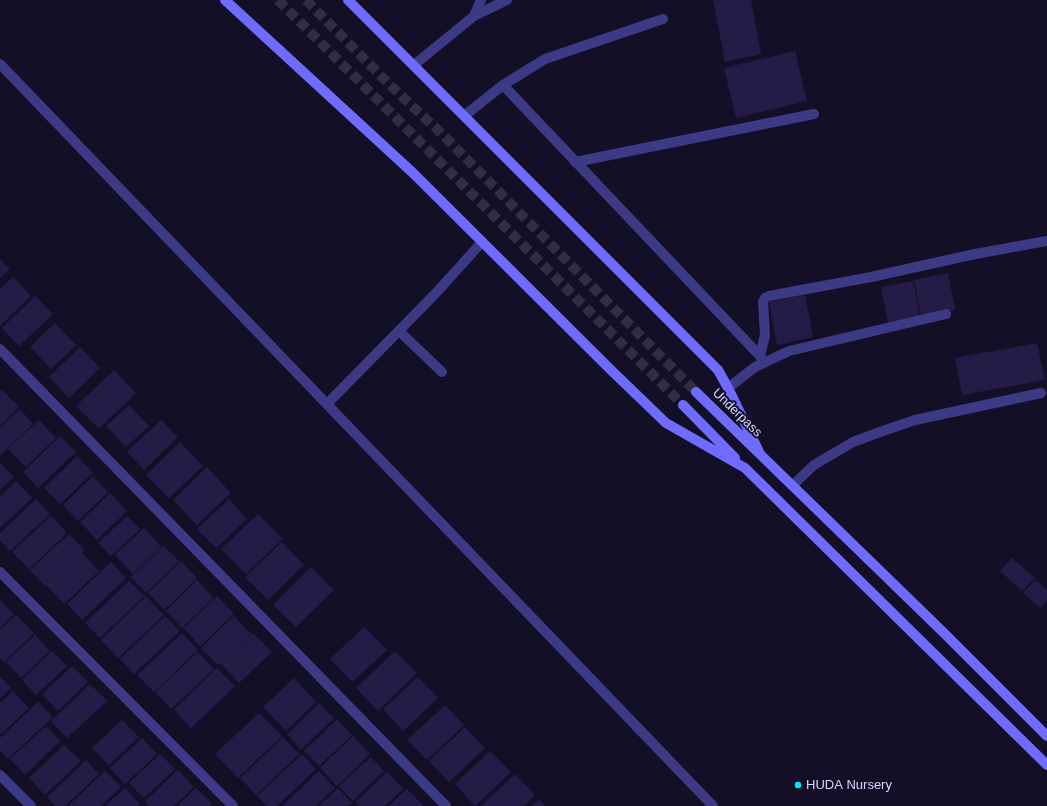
<!DOCTYPE html>
<style>
body{margin:0}
canvas{display:block;background:#130f26}
</style>
<canvas width="1047" height="806"></canvas>
<script>
const c = document.querySelector('canvas').getContext('2d');
c.lineJoin = 'round';
function fillPath(path, color) { c.fillStyle = color; c.fill(path, 'evenodd'); }
const poly = rows => new Path2D(rows.map(r => 'M' + r).join(''));
function stroke(path, color, width, dash) { c.strokeStyle = color; c.lineWidth = width; c.lineCap = dash ? 'butt' : 'round'; c.setLineDash(dash || []); c.stroke(path); }
function label(font, color, halo, rows, align = 'center') {
  c.font = font + ' Arial,sans-serif'; c.lineWidth = 4; c.setLineDash([]); c.textBaseline = 'middle'; c.strokeStyle = halo; c.fillStyle = color; for (const [text, x, y, turn = 0] of rows) {
    c.save(); c.translate(x, y); c.rotate((+turn || 0) * Math.PI / 180); c.textAlign = isNaN(turn) ? turn : align; if (halo) c.strokeText(text, 0, 0); c.fillText(text, 0, 0); c.restore();
  }
}
const building = poly([
 [713,0,751,0,761,54,725,62],
 [795,51,807,101,736,118,724,68],
 [0,259,10,269,0,278],
 [948,273,955,310,921,316,914,280],
 [13,277,31,296,0,326,0,289],
 [913,281,920,317,888,323,881,287],
 [805,295,813,337,777,345,769,302],
 [35,296,53,314,19,346,2,328],
 [55,323,76,345,51,369,30,347],
 [1037,343,1045,380,962,395,955,358],
 [80,347,100,368,69,398,49,377],
 [114,370,136,393,99,429,76,406],
 [2,390,19,407,0,426,0,392],
 [129,405,149,426,126,447,106,426],
 [20,409,33,424,0,456,0,428],
 [39,420,56,438,26,467,8,449],
 [161,420,178,437,144,470,127,452],
 [60,436,76,452,38,488,23,472],
 [180,442,203,466,169,498,146,475],
 [77,456,93,473,60,504,44,488],
 [0,463,14,477,0,490],
 [207,467,231,493,197,525,173,500],
 [93,476,108,492,78,521,63,505],
 [16,481,32,498,0,528,0,497],
 [110,493,127,511,97,540,80,522],
 [36,499,50,514,10,551,0,540,0,533],
 [229,499,247,519,216,548,197,529],
 [258,514,283,539,246,574,221,549],
 [51,516,67,533,29,569,12,552],
 [127,516,140,529,111,556,98,543],
 [144,528,162,547,133,574,115,555],
 [69,534,84,550,82,553,99,571,64,604,47,586,62,571,46,587,30,570],
 [282,542,304,565,268,600,245,577],
 [164,546,179,561,146,593,131,577],
 [1012,558,1035,578,1022,591,1000,571],
 [181,561,197,578,164,610,148,593],
 [111,562,126,578,82,620,67,604],
 [311,567,334,590,296,627,273,605],
 [197,580,214,598,182,628,166,611],
 [1035,580,1047,590,1047,600,1040,608,1023,593],
 [129,581,144,596,100,638,85,623],
 [146,596,164,615,118,658,101,640],
 [217,596,234,614,200,646,184,628],
 [0,600,14,614,0,628],
 [16,615,34,633,4,662,0,658,0,630],
 [165,616,180,631,134,674,120,659],
 [234,616,251,634,218,665,201,648],
 [364,627,387,650,352,682,330,659],
 [182,633,198,650,154,692,137,675],
 [253,633,272,652,239,683,220,663],
 [35,635,50,651,21,678,6,662],
 [52,651,67,666,36,695,22,680],
 [395,651,417,673,378,711,356,688],
 [198,652,214,669,171,709,155,692],
 [72,666,88,682,58,711,42,694],
 [217,668,235,686,191,728,174,710],
 [0,676,11,688,0,699],
 [418,677,438,698,403,731,383,709],
 [294,678,316,702,286,731,263,707],
 [90,684,107,701,67,738,51,721],
 [13,691,29,708,0,735,0,703],
 [38,702,53,717,8,759,0,750,0,738],
 [319,703,334,718,301,750,287,734],
 [445,705,464,725,427,760,407,740],
 [259,713,282,736,238,778,215,754],
 [337,719,352,735,319,766,304,751],
 [122,720,139,737,109,765,92,748],
 [46,726,60,741,25,775,10,759],
 [465,727,485,748,449,782,429,761],
 [353,736,370,754,337,786,320,768],
 [283,737,299,754,256,795,240,778],
 [142,738,157,754,125,784,110,768],
 [64,745,81,761,45,795,29,778],
 [490,751,511,772,475,806,455,784],
 [160,754,175,769,144,798,129,783],
 [302,754,316,769,277,806,267,806,257,796],
 [371,757,384,771,353,801,339,786],
 [86,760,99,774,65,806,56,806,47,797],
 [178,770,194,787,174,806,149,806,145,801],
 [105,771,121,787,101,806,68,806],
 [319,771,335,788,316,806,282,806],
 [387,772,403,789,385,806,359,806,355,802],
 [515,774,535,795,524,806,481,806],
 [125,788,140,804,138,806,105,806],
 [196,788,212,803,209,806,177,806],
 [338,788,352,803,348,806,319,806],
 [407,789,424,806,389,806],
 [539,799,545,806,532,806]
]);
const secondaryTunnel = poly([
 [278,0,683,405],
 [306,0,389,84,443,135,696,392]
]);
const service = poly([
 [474,16,481,0],
 [0,64,713,806],
 [414,65,474,16,507,0],
 [503,85,760,356,764,363],
 [464,116,503,85,545,59,663,19],
 [575,162,814,114],
 [399,331,442,372],
 [760,356,765,335,763,302,765,298,769,296,871,277,975,254,1047,241],
 [728,388,755,367,789,351,946,314],
 [327,404,436,293,482,242],
 [793,485,814,465,853,442,880,432,915,420,1041,393]
]);
const minor = poly([
 [0,349,446,806],
 [0,572,233,806],
 [0,775,31,806]
]);
const secondary = poly([
 [225,0,412,172,613,372,666,423,745,468,1047,765],
 [348,0,718,370,728,388,760,454],
 [696,392,944,633,1047,736],
 [683,405,735,458]
]);
const markers = [
 [798,785,4,"#00e5ff"]
];
const streetNames = [
 ["Underpass",737,413,44]
];
const poiNames = [
 ["HUDA Nursery",806,785]
];
fillPath(building, '#241b47');
stroke(secondaryTunnel, '#312d47', 10, [10, 5]);
stroke(service, '#3d3a85', 10);
stroke(minor, '#3d3a85', 10);
stroke(secondary, '#6f6bff', 10);
for (const [x, y, r, color] of markers) { const dot = new Path2D(); dot.arc(x, y, r, 0, 2 * Math.PI); c.fillStyle = color; c.fill(dot); stroke(dot, '#130f26', 1.5); }
label('13px', '#d9d4ff', '#130f26', streetNames);
label('13px', '#d9d4ff', '#130f26', poiNames, 'left');
</script>
